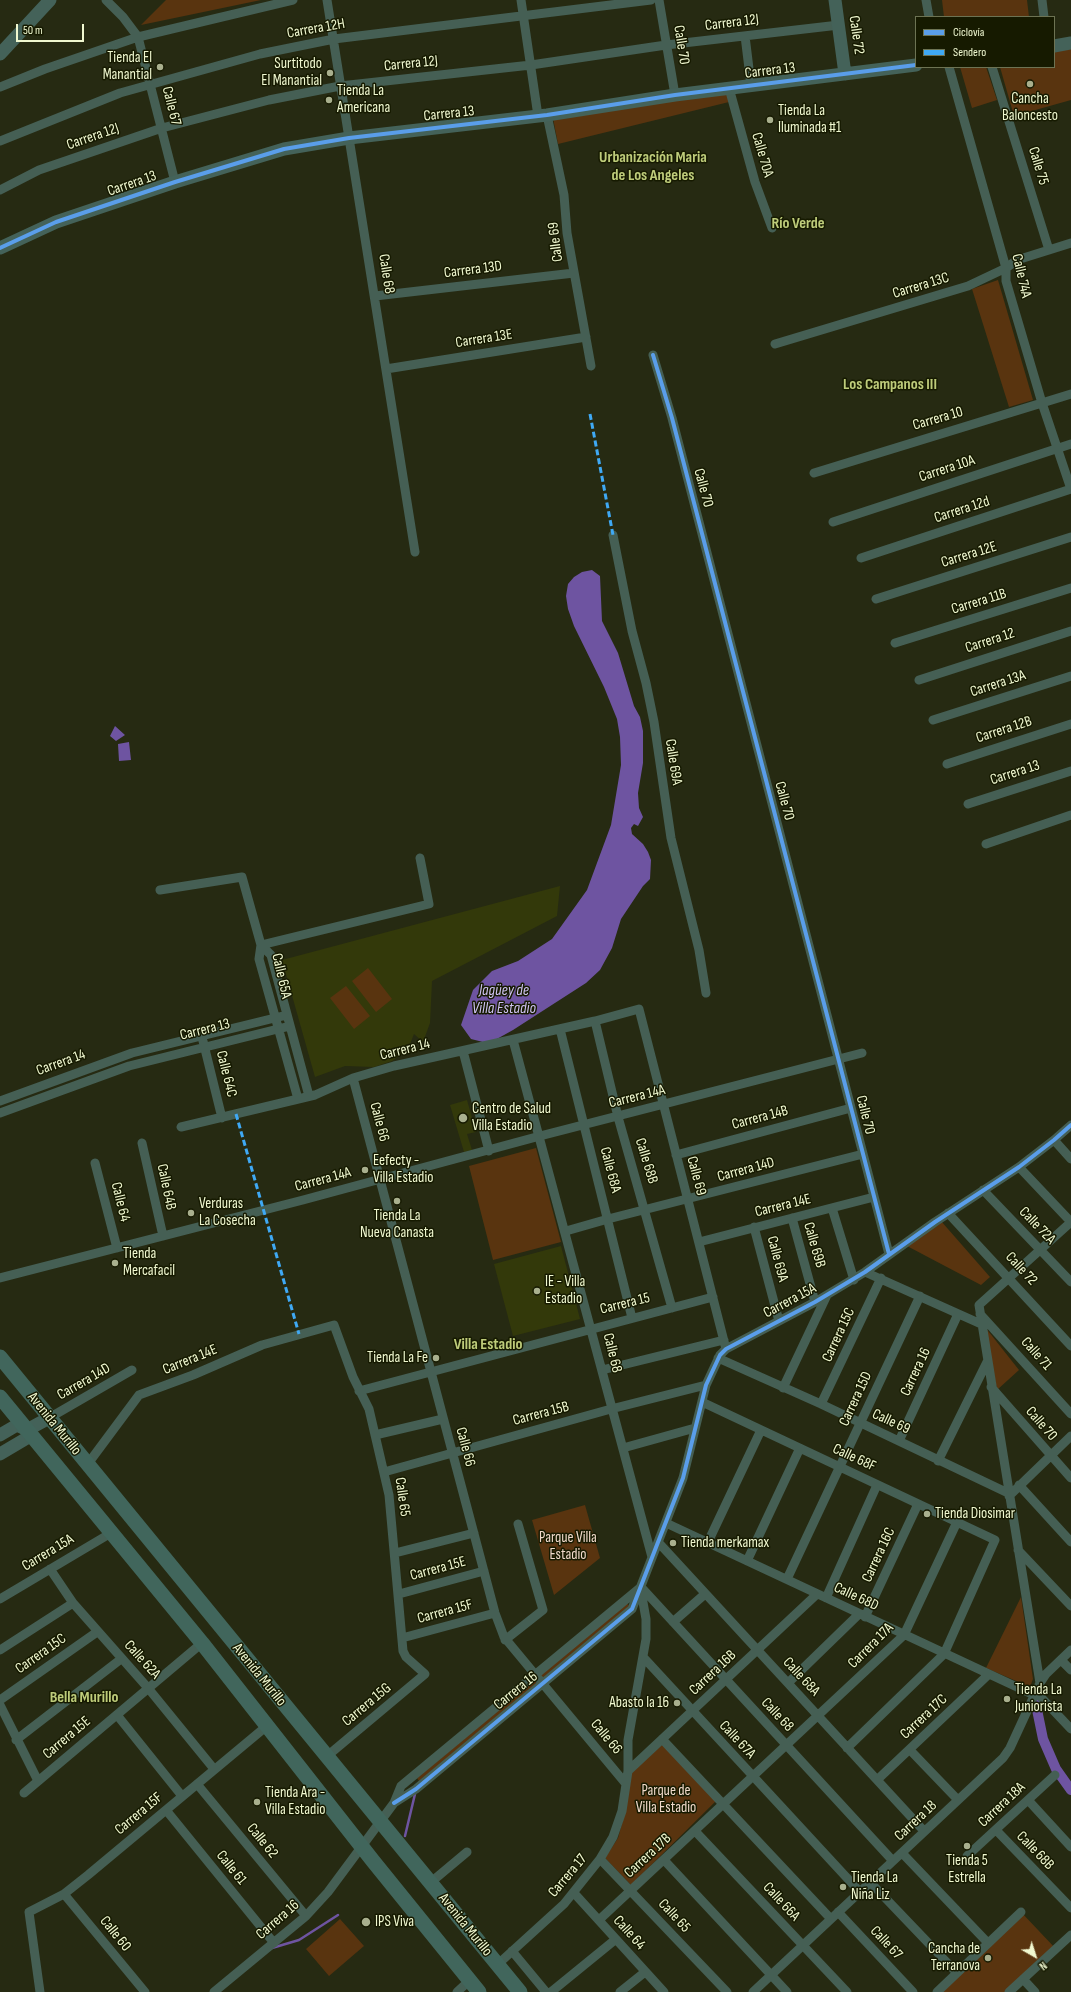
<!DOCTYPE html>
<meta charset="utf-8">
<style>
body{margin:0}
#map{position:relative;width:1071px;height:1992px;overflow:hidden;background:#262a12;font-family:"Sofia Sans Condensed",sans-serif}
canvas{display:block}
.legend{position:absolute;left:915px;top:16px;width:140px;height:52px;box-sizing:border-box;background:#161a00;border:1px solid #6d7353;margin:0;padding:5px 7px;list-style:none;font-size:12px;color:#f0f8d0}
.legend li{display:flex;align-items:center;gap:8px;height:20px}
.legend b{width:20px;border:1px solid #6d7353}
.north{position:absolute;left:1015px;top:1936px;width:40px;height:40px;-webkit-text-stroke:3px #161a00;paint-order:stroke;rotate:141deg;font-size:11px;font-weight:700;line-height:16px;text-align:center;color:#f0f8d0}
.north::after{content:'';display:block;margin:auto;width:14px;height:18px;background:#f0f8d0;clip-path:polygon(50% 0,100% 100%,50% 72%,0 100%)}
.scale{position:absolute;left:16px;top:24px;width:68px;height:18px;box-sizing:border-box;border:2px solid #f0f8d0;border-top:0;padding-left:5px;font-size:12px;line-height:14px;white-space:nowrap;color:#f0f8d0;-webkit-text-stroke:3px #161a00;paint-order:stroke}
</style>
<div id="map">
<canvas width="1071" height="1992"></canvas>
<ul class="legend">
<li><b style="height:5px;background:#5a9eea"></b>Ciclovía</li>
<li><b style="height:5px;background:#3fa9f5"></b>Sendero</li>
</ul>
<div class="north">N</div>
<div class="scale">50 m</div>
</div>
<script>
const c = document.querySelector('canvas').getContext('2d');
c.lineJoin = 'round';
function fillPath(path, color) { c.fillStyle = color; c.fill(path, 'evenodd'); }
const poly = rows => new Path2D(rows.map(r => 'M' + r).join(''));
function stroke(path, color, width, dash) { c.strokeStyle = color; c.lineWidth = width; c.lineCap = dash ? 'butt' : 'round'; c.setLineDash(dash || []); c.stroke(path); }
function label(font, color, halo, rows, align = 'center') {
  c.font = font + ' "Sofia Sans Condensed",sans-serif'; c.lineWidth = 3; c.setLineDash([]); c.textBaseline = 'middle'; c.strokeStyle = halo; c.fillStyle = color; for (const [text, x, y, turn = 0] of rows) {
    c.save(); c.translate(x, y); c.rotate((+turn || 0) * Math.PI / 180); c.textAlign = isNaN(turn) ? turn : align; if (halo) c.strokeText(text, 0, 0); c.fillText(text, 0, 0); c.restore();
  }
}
const built = poly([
 [560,886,557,916,432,981,430,1023,423,1042,414,1034,408,1049,392,1061,374,1067,345,1066,315,1077,282,960],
 [467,1100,476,1132,467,1134,472,1150,464,1152,450,1105],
 [561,1246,580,1319,513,1336,494,1264]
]);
const green = poly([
 [166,0,261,0,141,25],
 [942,0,1027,0,1029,17,944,17],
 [1071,48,1071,100,1014,116,1000,67,1054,67,1054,51],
 [960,67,986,67,997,100,972,108],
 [727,93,729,102,558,144,553,118],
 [998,280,1033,400,1009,407,972,289],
 [368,968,392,999,376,1012,352,981],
 [346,986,370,1016,354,1029,330,998],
 [536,1148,561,1242,493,1260,469,1166],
 [941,1221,990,1277,981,1285,907,1246],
 [985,1327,1019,1370,997,1390],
 [585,1505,600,1558,554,1595,532,1520],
 [1021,1597,1033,1679,1030,1687,986,1668],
 [627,1603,629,1606,419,1781,417,1778],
 [664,1743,718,1799,631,1885,605,1858,618,1838,626,1809,631,1773],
 [1021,1912,1056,1949,1009,1992,937,1992],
 [340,1919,364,1946,329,1976,306,1949]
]);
const water = poly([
 [592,570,600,576,602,621,618,653,634,706,640,717,643,731,643,763,638,793,639,808,643,817,638,826,634,824,631,828,632,834,643,844,648,852,651,860,650,879,643,886,621,919,612,948,600,970,586,983,513,1030,495,1040,483,1042,471,1039,461,1025,473,990,492,971,518,961,552,939,587,890,611,825,621,765,620,737,617,719,604,687,574,626,568,609,566,596,568,584,574,577,582,572],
 [115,726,125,735,116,741,110,736],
 [129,742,131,760,119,761,118,744]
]);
const stream = poly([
 [405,1836,415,1794],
 [272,1948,299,1940,338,1915]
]);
const canal = poly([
 [1034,1695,1043,1739,1056,1769,1071,1790]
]);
const street = poly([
 [106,0,123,17,138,37,175,182],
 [327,0,415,552],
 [521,0,538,116],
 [659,0,675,95],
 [926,0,929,17],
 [1042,0,1044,17],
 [745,36,751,85],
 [949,67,1006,268,1006,281,1042,403,1071,489],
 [992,67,1049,250],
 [0,87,45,69,138,37,293,0],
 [729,88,755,182,772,228],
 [547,115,564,195,567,233,591,366],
 [0,141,120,93,260,54,334,39,651,0],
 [0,190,39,170,162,128,269,100,340,86,531,65,666,45,839,25],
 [375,296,574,273],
 [775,344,968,286,1006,268,1017,260,1071,243],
 [653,355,672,418,889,1254],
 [386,369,586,337],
 [814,473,1071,394],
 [833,522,1071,444],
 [613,535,632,631,646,683,654,722,671,838,699,950,706,993],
 [861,558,1071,489],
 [876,599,1071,537],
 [895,643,1071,588],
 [919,680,1071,631],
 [933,720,1071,676],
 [947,764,1071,724],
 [968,804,1071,771],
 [986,844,1071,815],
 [160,890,242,877,261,945,259,959,298,1099],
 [261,945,429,904,420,858],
 [261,945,271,955,309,1096],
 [595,1021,618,1117,672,1308],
 [560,1029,632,1318],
 [513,1040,652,1557],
 [203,1041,222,1118],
 [463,1051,489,1151],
 [353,1078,495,1613,504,1637,626,1784],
 [0,1101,132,1053,287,1015],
 [0,1113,129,1066,290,1026],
 [181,1127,315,1095,353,1078,394,1066,595,1021,639,1009,726,1349],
 [1054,1140,1071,1159],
 [142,1143,163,1236],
 [676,1155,851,1108],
 [95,1163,117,1248],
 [1019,1167,1071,1222],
 [983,1190,1071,1282],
 [832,1208,854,1280],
 [948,1213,1071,1346],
 [792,1218,815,1302],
 [754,1227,779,1321],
 [566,1231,608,1219,863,1154],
 [699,1242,874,1197],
 [865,1272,981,1324],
 [0,1278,303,1200,540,1136,862,1053],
 [980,1314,1071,1414],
 [718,1358,821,1404,1008,1493],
 [602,1370,724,1340],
 [991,1387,1071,1478],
 [783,1388,827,1295],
 [359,1391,713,1297],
 [702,1402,995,1540,944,1654,847,1748],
 [821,1404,881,1278],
 [49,1418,132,1370],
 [375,1435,443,1419],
 [899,1441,958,1314],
 [623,1448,695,1428],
 [938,1461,987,1362],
 [87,1465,139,1395,193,1375,262,1345,334,1325,353,1377,369,1409,389,1495,403,1651,406,1657,425,1674,326,1757],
 [384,1472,611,1409,706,1385],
 [1019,1485,1071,1542],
 [1009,1496,1071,1436],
 [666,1523,1034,1695],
 [658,1542,924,1831],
 [708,1542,761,1430],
 [1018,1550,1071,1606],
 [395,1553,474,1533],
 [747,1561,800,1448],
 [50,1569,73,1603,148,1688,214,1769],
 [787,1579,920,1296],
 [641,1587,893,1861],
 [399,1594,484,1571],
 [826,1598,877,1485],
 [0,1599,111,1533],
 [865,1617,918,1504],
 [673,1622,705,1594],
 [402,1638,495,1613],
 [505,1640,543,1610,518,1524],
 [0,1650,73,1603],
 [644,1658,860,1892],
 [1061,1660,1071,1670],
 [788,1683,859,1614],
 [1040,1683,979,1305,1071,1222],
 [1036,1692,1071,1729],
 [0,1700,97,1632],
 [0,1705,38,1781],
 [117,1715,182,1796],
 [662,1739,831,1919],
 [16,1740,121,1659],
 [910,1750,958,1800],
 [628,1771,628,1740,646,1639,646,1619,641,1591],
 [877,1780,989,1674],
 [197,1784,306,1916],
 [24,1793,202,1643],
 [1028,1800,1071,1847],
 [394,1803,416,1789,632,1609,683,1478,706,1385,720,1355,726,1349,815,1302,865,1272,935,1222,1019,1167,1054,1140,1071,1125],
 [166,1810,274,1943],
 [996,1830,1071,1908],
 [695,1831,847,1992],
 [902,1853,988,1943],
 [967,1856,1055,1775],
 [600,1859,727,1992],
 [664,1860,787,1992],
 [870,1882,957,1973],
 [430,1883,467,1852],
 [574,1893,664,1992],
 [64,1894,145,1992],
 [838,1912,913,1992],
 [599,1920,904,1635,957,1522],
 [512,1951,546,1992],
 [497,1965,564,1904,600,1859,613,1837,622,1811,628,1771,816,1595],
 [1023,1979,1035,1992],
 [40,1992,29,1912,64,1894,88,1875,268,1725],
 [214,1992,306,1916,328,1892,394,1803,401,1786,641,1587],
 [457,1992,470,1980],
 [551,1992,616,1939],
 [620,1992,645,1972],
 [753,1992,1003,1758,1010,1748,1040,1683,1046,1674,1071,1650],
 [937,1992,1021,1912],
 [1009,1992,1071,1935]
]);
const secondary = poly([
 [835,0,845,74],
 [1054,46,1071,43],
 [0,54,50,0],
 [0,248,56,222,175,182,284,149,349,138,547,115,675,95,916,65],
 [27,1430,49,1418],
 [0,1435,17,1425,27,1430],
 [0,1454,27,1438,27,1430]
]);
const primary = poly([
 [0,1357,520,1992],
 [0,1397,202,1643,373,1861,479,1992]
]);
const quiet = poly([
 [590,414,613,535],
 [236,1114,299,1334]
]);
const cycleway = poly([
 [0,248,56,222,175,182,284,149,349,138,547,115,675,95,916,65],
 [653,355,672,418,889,1254],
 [394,1803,416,1789,632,1609,683,1478,706,1385,720,1355,726,1349,815,1302,865,1272,935,1222,1019,1167,1054,1140,1071,1125]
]);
const markers = [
 [160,67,4,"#a9b08e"],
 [330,73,4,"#a9b08e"],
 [1030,84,4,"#a9b08e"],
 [329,100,4,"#a9b08e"],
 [770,120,4,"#a9b08e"],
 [463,1118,5,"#a9b08e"],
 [365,1170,4,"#a9b08e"],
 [397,1201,4,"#a9b08e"],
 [191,1213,4,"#a9b08e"],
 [115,1263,4,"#a9b08e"],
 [537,1291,4,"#a9b08e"],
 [436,1358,4,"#a9b08e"],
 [927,1514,4,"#a9b08e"],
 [673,1543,4,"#a9b08e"],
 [1007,1699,4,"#a9b08e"],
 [677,1703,4,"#a9b08e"],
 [257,1802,4,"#a9b08e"],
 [967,1846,4,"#a9b08e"],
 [843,1887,4,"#a9b08e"],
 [366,1922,5,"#a9b08e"],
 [988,1958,4,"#a9b08e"]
];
const streetNames = [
 ["Carrera 12J",732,23,-7],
 ["Carrera 12H",316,29,-10],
 ["Calle 72",856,35,82],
 ["Calle 70",681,45,81],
 ["Carrera 12J",411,64,-6],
 ["Carrera 13",770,71,-7],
 ["Calle 67",171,106,76],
 ["Carrera 13",449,114,-6],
 ["Carrera 12J",93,137,-19],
 ["Calle 70A",762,155,74],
 ["Calle 75",1038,166,73],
 ["Carrera 13",132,184,-19],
 ["Calle 69",556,242,-97],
 ["Carrera 13D",473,270,-7],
 ["Calle 68",386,274,81],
 ["Calle 74A",1021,276,77],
 ["Carrera 13C",921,286,-17],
 ["Carrera 13E",484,339,-9],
 ["Carrera 10",938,419,-16],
 ["Carrera 10A",947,469,-18],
 ["Calle 70",703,488,75],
 ["Carrera 12d",962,510,-18],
 ["Carrera 12E",969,555,-17],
 ["Carrera 11B",979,602,-17],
 ["Carrera 12",990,641,-18],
 ["Carrera 13A",998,684,-18],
 ["Carrera 12B",1004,730,-18],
 ["Calle 69A",673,762,81],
 ["Carrera 13",1015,773,-18],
 ["Calle 70",784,801,75],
 ["Calle 65A",281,976,77],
 ["Carrera 13",205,1030,-14],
 ["Carrera 14",405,1050,-14],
 ["Carrera 14",61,1063,-20],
 ["Calle 64C",226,1074,76],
 ["Carrera 14A",637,1097,-14],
 ["Calle 70",865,1115,76],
 ["Carrera 14B",760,1118,-15],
 ["Calle 66",379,1122,75],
 ["Calle 68B",646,1161,73],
 ["Calle 68A",610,1170,75],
 ["Carrera 14D",746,1170,-15],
 ["Calle 69",696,1176,75],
 ["Carrera 14A",323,1180,-15],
 ["Calle 64B",166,1187,78],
 ["Calle 64",120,1202,76],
 ["Carrera 14E",783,1206,-14],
 ["Calle 72A",1037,1226,46],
 ["Calle 69B",814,1245,74],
 ["Calle 69A",777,1259,75],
 ["Calle 72",1021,1269,47],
 ["Carrera 15A",790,1301,-28],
 ["Carrera 15",625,1304,-14],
 ["Carrera 15C",839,1335,-65],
 ["Calle 68",612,1353,76],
 ["Calle 71",1036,1354,48],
 ["Carrera 14E",190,1360,-22],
 ["Carrera 16",916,1372,-65],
 ["Carrera 14D",84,1382,-30],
 ["Carrera 15D",856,1399,-65],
 ["Carrera 15B",541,1414,-15],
 ["Calle 69",891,1422,25],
 ["Avenida Murillo",54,1424,51],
 ["Calle 70",1041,1424,49],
 ["Calle 66",465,1447,75],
 ["Calle 68F",854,1458,25],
 ["Calle 65",402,1497,82],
 ["Carrera 15A",48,1553,-31],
 ["Carrera 16C",879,1555,-65],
 ["Carrera 15E",438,1569,-15],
 ["Calle 68D",856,1597,25],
 ["Carrera 15F",445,1612,-15],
 ["Carrera 17A",871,1646,-45],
 ["Carrera 15C",41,1654,-35],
 ["Calle 62A",142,1660,48],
 ["Carrera 16B",713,1673,-43],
 ["Avenida Murillo",259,1675,51],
 ["Calle 68A",801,1677,47],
 ["Carrera 16",516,1691,-39],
 ["Carrera 15G",367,1705,-40],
 ["Calle 68",777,1715,47],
 ["Carrera 17C",924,1717,-43],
 ["Calle 66",606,1737,50],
 ["Carrera 15E",67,1738,-40],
 ["Calle 67A",737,1740,47],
 ["Carrera 18A",1002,1805,-43],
 ["Carrera 15F",139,1814,-40],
 ["Carrera 18",916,1821,-43],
 ["Calle 62",262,1841,51],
 ["Calle 68B",1035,1851,46],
 ["Carrera 17B",648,1856,-43],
 ["Calle 61",231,1868,51],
 ["Carrera 17",568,1876,-50],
 ["Calle 66A",781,1902,47],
 ["Calle 65",674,1916,47],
 ["Carrera 16",278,1920,-41],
 ["Avenida Murillo",465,1925,51],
 ["Calle 64",629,1933,48],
 ["Calle 60",115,1934,51],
 ["Calle 67",886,1943,47]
];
const poiNames = [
 ["Tienda El",152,58,"right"],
 ["Manantial",152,75,"right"],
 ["Surtitodo",322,64,"right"],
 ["El Manantial",322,81,"right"],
 ["Tienda La",337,91],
 ["Americana",337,108],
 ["Cancha",1030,99,"center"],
 ["Baloncesto",1030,116,"center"],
 ["Tienda La",778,111],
 ["Iluminada #1",778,128],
 ["Centro de Salud",472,1109],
 ["Villa Estadio",472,1126],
 ["Eefecty -",373,1161],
 ["Villa Estadio",373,1178],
 ["Verduras",199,1204],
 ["La Cosecha",199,1221],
 ["Tienda La",397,1216,"center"],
 ["Nueva Canasta",397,1233,"center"],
 ["Tienda",123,1254],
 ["Mercafacil",123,1271],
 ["IE - Villa",545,1282],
 ["Estadio",545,1299],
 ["Tienda La Fe",428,1358,"right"],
 ["Tienda Diosimar",935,1514],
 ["Tienda merkamax",681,1543],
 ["Tienda La",1015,1690],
 ["Juniorista",1015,1707],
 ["Abasto la 16",669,1703,"right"],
 ["Tienda Ara -",265,1793],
 ["Villa Estadio",265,1810],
 ["Tienda 5",967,1861,"center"],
 ["Estrella",967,1878,"center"],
 ["Tienda La",851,1878],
 ["Niña Liz",851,1895],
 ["IPS Viva",375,1922],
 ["Cancha de",980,1949,"right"],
 ["Terranova",980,1966,"right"]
];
const parkNames = [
 ["Parque Villa",568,1538],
 ["Estadio",568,1555],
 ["Parque de",666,1791],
 ["Villa Estadio",666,1808]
];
const neighbourhoodNames = [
 ["Urbanización Maria",653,158],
 ["de Los Angeles",653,176],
 ["Río Verde",798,224],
 ["Los Campanos III",890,385],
 ["Villa Estadio",488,1345],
 ["Bella Murillo",84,1698]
];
const waterNames = [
 ["Jagüey de",504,991],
 ["Villa Estadio",504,1009]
];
fillPath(built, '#33390a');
fillPath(green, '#59340f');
fillPath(water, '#6e54a1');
stroke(stream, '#6e54a1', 2.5);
stroke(canal, '#6e54a1', 10);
stroke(street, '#455f54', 9);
stroke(secondary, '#446259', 13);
stroke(primary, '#41665c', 15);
stroke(quiet, '#3fa9f5', 3, [6, 3]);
stroke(cycleway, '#5a9eea', 4);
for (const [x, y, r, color] of markers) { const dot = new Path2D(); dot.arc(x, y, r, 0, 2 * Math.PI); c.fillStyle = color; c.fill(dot); stroke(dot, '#161a00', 1.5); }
label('15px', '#f0f8d0', '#161a00', streetNames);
label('15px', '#f0f8d0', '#161a00', poiNames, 'left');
label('15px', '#f1daca', '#161a00', parkNames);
label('bold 16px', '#becc7a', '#161a00', neighbourhoodNames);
label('italic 16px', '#cfc3f2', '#161a00', waterNames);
</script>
